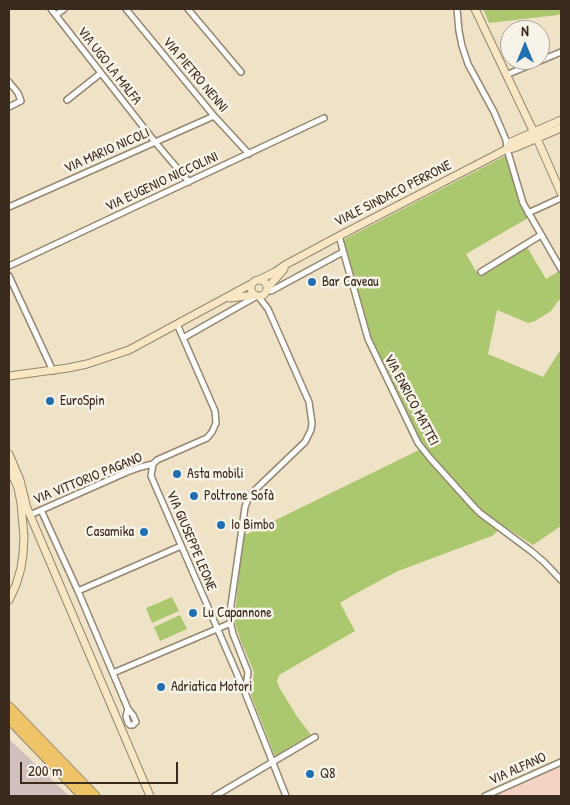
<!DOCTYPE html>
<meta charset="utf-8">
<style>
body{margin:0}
#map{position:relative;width:570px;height:805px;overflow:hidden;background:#efe3c7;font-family:"Patrick Hand",sans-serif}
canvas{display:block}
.frame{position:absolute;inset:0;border:10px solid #3b2a1e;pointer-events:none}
.north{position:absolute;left:500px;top:20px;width:50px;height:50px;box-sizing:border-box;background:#f7f3e8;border:1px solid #aca397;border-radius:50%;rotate:0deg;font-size:14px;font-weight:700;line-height:20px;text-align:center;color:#3b2a1e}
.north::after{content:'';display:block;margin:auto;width:18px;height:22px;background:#1f6fb2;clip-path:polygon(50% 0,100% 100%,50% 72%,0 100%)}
.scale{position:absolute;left:20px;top:762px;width:158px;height:22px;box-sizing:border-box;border:2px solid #3b2a1e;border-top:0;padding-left:6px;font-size:15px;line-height:18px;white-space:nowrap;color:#3b2a1e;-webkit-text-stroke:4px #f7f3e8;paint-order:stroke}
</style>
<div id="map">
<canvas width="570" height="805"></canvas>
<div class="frame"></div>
<div class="north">N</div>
<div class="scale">200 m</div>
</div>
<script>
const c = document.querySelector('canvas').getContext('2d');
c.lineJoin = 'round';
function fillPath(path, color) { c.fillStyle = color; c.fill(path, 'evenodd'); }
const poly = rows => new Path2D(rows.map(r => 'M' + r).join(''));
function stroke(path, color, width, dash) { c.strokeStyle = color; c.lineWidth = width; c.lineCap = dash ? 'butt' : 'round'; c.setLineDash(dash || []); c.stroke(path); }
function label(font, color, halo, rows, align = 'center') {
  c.font = font + ' "Patrick Hand",sans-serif'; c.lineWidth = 5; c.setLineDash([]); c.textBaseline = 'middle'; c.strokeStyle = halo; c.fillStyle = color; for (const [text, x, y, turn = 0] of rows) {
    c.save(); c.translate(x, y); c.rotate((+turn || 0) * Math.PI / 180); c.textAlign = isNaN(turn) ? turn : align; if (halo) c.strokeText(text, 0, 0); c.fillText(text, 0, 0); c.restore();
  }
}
const built = poly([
 [561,767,561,796,495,796]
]);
const industrial = poly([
 [9,739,69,796,9,796]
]);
const green = poly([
 [483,9,561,9,561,13,558,15,489,23],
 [507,155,518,198,528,218,466,254,479,276,527,247,546,279,559,271,561,275,561,299,558,301,551,311,535,321,528,323,497,310,488,354,543,377,561,349,561,526,533,545,493,519,476,506,420,441,406,409,385,367,367,328,343,240],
 [419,450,436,470,473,509,481,517,500,529,492,536,481,540,398,571,355,594,340,603,355,631,279,675,277,681,279,687,296,715,311,735,275,756,251,695,254,672,240,639,236,626,235,620,243,616,241,611,235,614,243,534,245,533,247,534],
 [172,597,179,611,152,623,146,608],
 [180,615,187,629,160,641,154,627]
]);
const street = poly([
 [51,9,155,142,189,182],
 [126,9,214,116,249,154],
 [188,9,241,72],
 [457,9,459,31,462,46,468,64,494,112,506,140,507,149,523,203,561,269],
 [56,15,64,9],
 [506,75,561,52],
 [9,82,18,93,21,101,9,107],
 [67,100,101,73],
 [9,207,214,116],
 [528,213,561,198],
 [339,236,368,339,418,443,430,458,474,507,480,513,531,551,544,562,561,580],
 [9,266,324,118],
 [481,272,541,235],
 [9,276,53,371],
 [266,291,271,291,343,252],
 [177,324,215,411,216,423,212,432,207,438,157,460,153,464,151,476,244,690,286,796],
 [183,338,257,296],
 [41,510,78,591,128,709,133,715,136,722,133,725,130,725,128,723,126,716,128,709],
 [30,515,127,472,141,467,153,464],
 [78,591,181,546],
 [113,673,231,623],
 [244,690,247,680,248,672,233,634,230,620,231,605,245,507,248,499,255,490,305,442,311,430,312,423,309,402,268,309,258,296],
 [215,796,315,737],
 [485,796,561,762]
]);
const secondary = poly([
 [475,9,538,141,561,193],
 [507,149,511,142,561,120],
 '251 288a8 8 0 1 1 16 0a8 8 0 1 1-16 0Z',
 [259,280,275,272,285,265,339,236,507,149,514,148,561,128],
 [267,290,271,284,284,269],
 [230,298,255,295],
 [9,376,68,368,87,364,129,350,251,284],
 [9,454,20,480,27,508,150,796],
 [9,467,18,488,21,503,24,537,23,554,21,568,16,585,9,600]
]);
const highway = poly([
 [9,707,95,796],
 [9,719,83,796]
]);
const markers = [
 [312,282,5,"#1f6fb2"],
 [50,401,5,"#1f6fb2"],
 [177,474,5,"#1f6fb2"],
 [194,496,5,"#1f6fb2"],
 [221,525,5,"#1f6fb2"],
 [144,532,5,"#1f6fb2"],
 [193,613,5,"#1f6fb2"],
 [161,687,5,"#1f6fb2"],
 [310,774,5,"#1f6fb2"]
];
const streetNames = [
 ["VIA UGO LA MALFA",109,66,52],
 ["VIA PIETRO NENNI",195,75,50],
 ["VIA MARIO NICOLI",107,151,-24],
 ["VIA EUGENIO NICCOLINI",162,182,-25],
 ["VIALE SINDACO PERRONE",393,194,-27],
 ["VIA ENRICO MATTEI",411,400,62],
 ["VIA VITTORIO PAGANO",88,479,-22],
 ["VIA GIUSEPPE LEONE",191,541,67],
 ["VIA ALFANO",518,769,-24]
];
const poiNames = [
 ["Bar Caveau",322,282],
 ["EuroSpin",60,401],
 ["Asta mobili",187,474],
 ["Poltrone Sofà",204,496],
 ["Io Bimbo",231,525],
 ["Casamika",134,532,"right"],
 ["Lu Capannone",203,613],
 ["Adriatica Motori",171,687],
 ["Q8",320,774]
];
fillPath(built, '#f6d2c4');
fillPath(industrial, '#d1bfbe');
fillPath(green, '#abc86f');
stroke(street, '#958672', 8);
stroke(secondary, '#958672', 9);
stroke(highway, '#958672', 11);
stroke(street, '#fff', 5);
stroke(secondary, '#f9e7c3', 7);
stroke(highway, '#efc469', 9);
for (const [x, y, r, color] of markers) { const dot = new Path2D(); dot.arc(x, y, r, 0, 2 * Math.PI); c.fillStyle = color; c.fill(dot); stroke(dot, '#f7f3e8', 2); }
label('14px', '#3b2a1e', '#f7f3e8', streetNames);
label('14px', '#3b2a1e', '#f7f3e8', poiNames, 'left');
</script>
